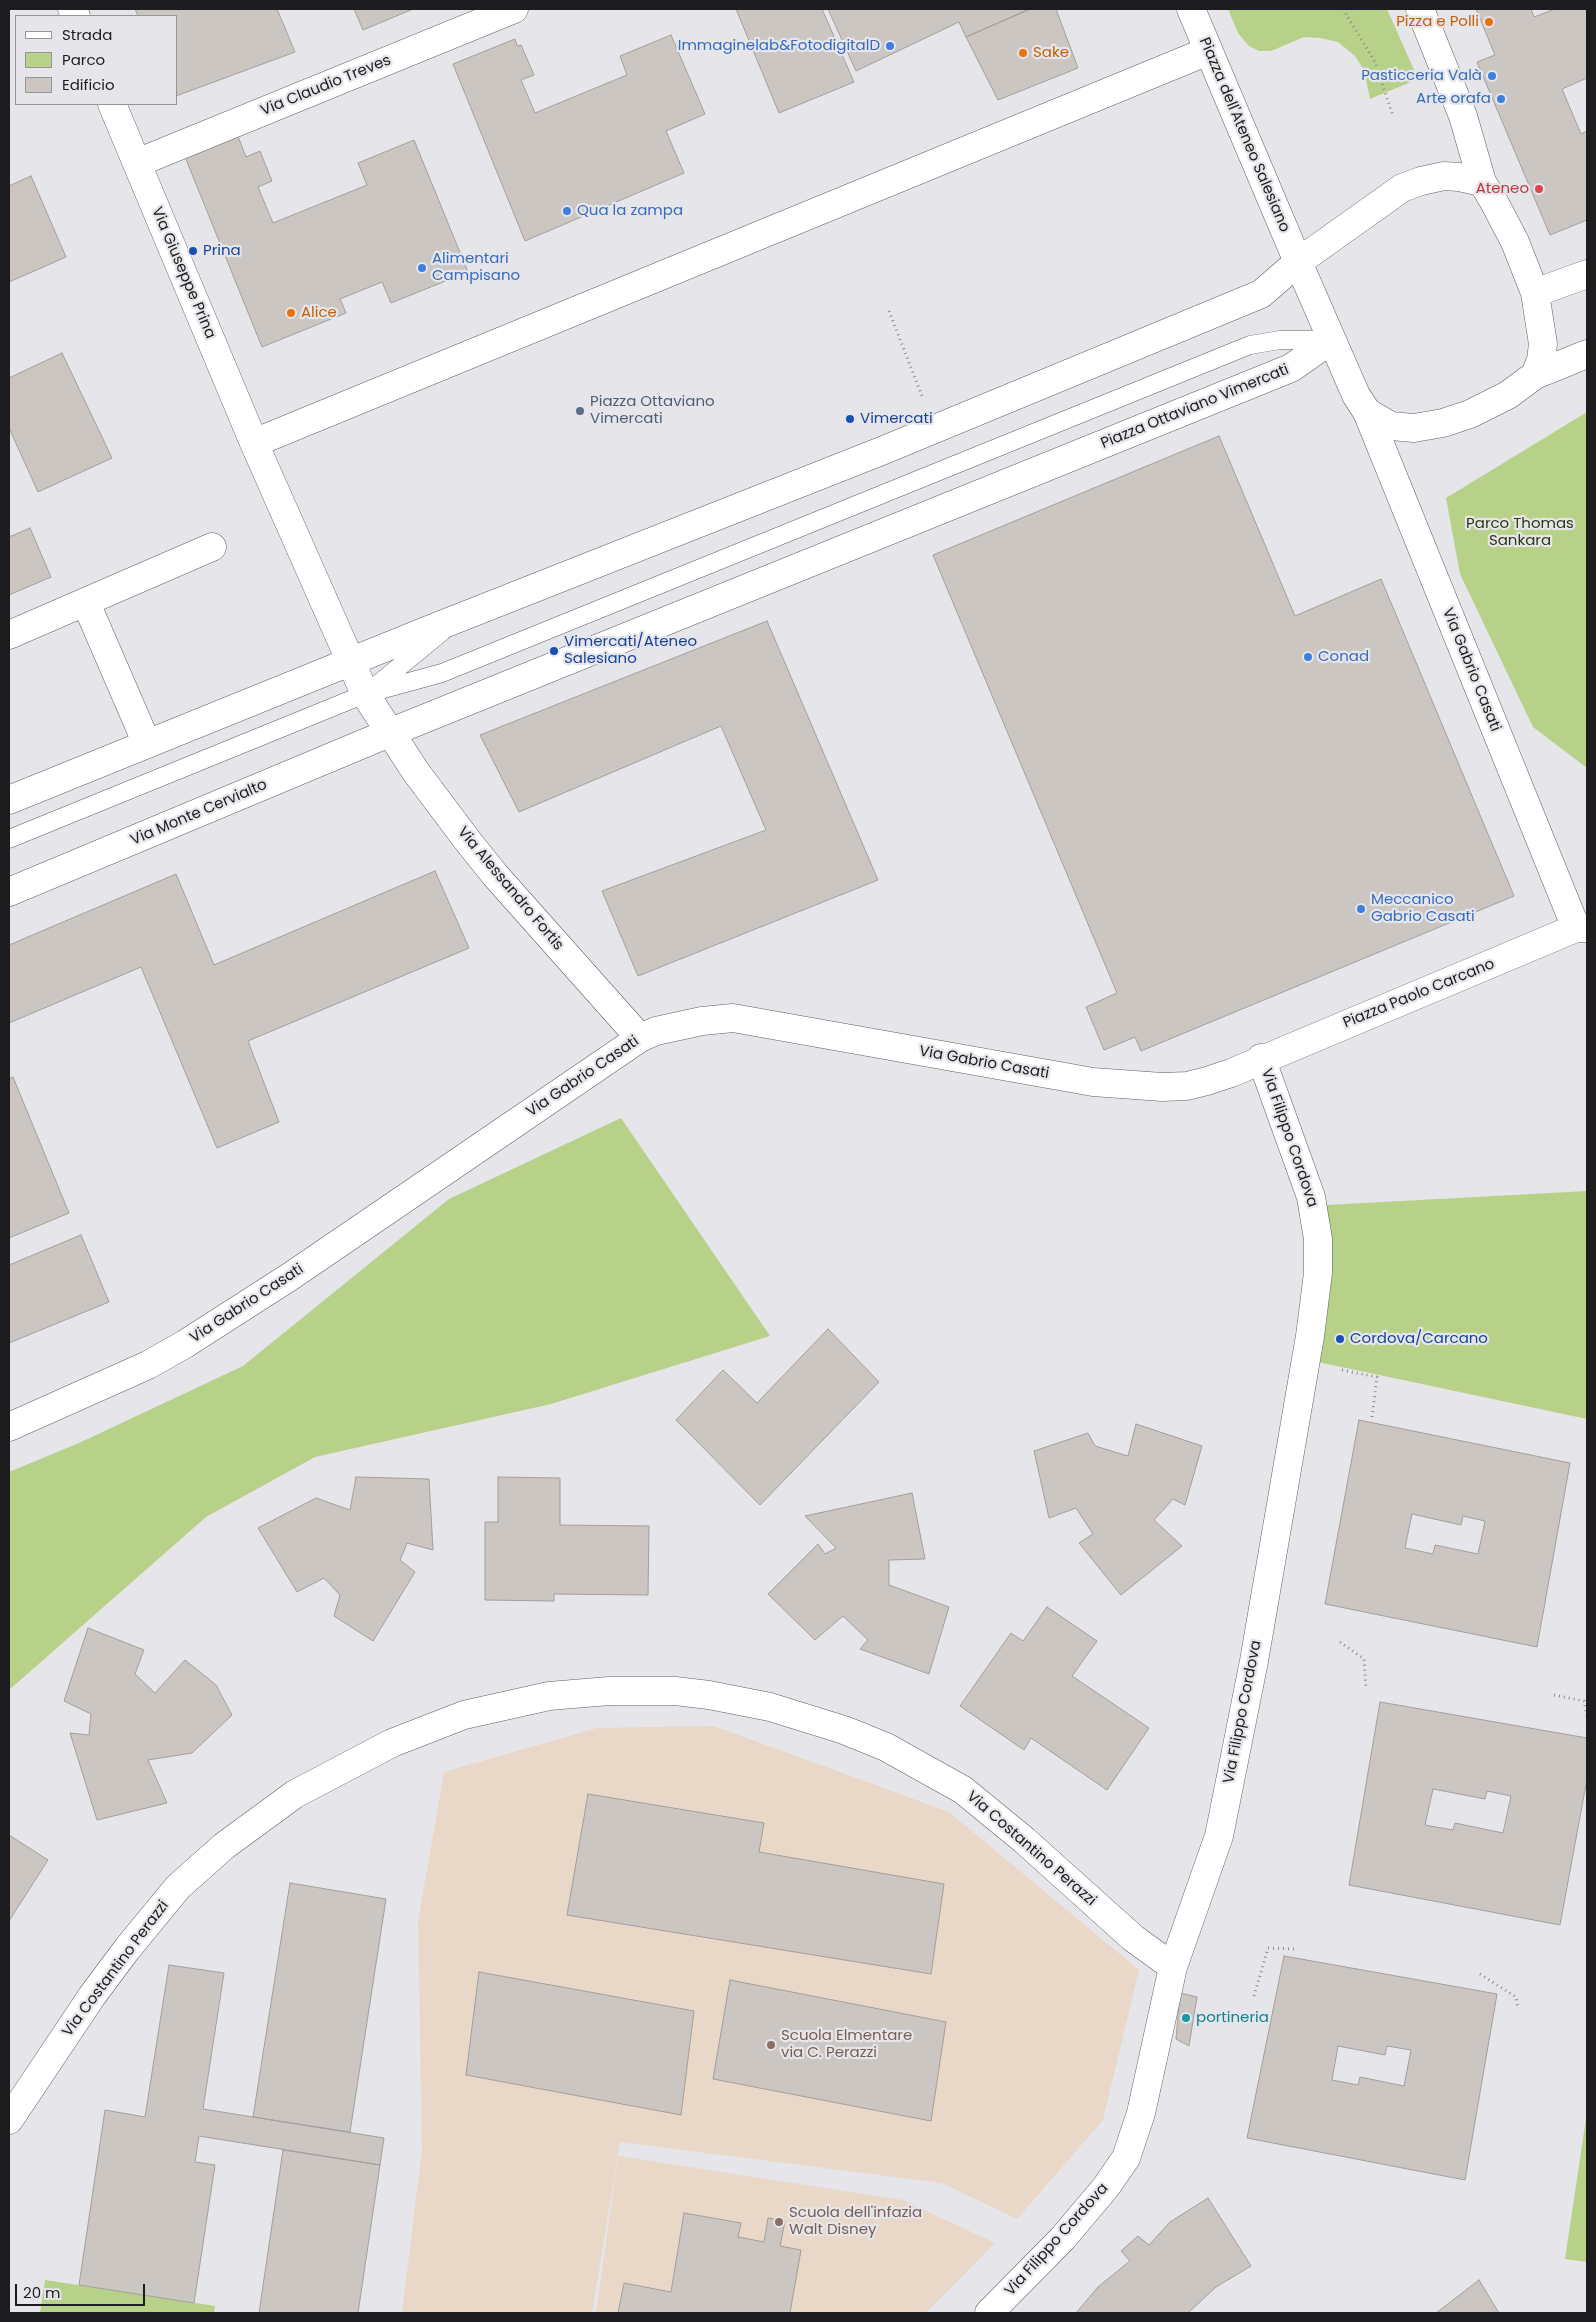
<!DOCTYPE html>
<meta charset="utf-8">
<style>
body{margin:0}
#map{position:relative;width:1596px;height:2322px;overflow:hidden;background:#e5e5ea;font-family:Poppins,sans-serif}
canvas{display:block}
.frame{position:absolute;inset:0;border:10px solid #1c1c1e;pointer-events:none}
.legend{position:absolute;left:15px;top:15px;width:162px;height:90px;box-sizing:border-box;background:#e5e5ea;border:1px solid #959598;margin:0;padding:6px 9px;list-style:none;font-size:15px;color:#1c1c1e}
.legend li{display:flex;align-items:center;gap:10px;height:25px}
.legend b{width:25px;border:1px solid #959598}
.scale{position:absolute;left:15px;top:2284px;width:130px;height:22px;box-sizing:border-box;border:2px solid #1c1c1e;border-top:0;padding-left:6px;font-size:15px;line-height:18px;white-space:nowrap;color:#1c1c1e;-webkit-text-stroke:4px #e5e5ea;paint-order:stroke}
</style>
<div id="map">
<canvas width="1596" height="2322"></canvas>
<div class="frame"></div>
<ul class="legend">
<li><b style="height:6px;background:#fff"></b>Strada</li>
<li><b style="height:14px;background:#b7d189"></b>Parco</li>
<li><b style="height:14px;background:#ccc6c3"></b>Edificio</li>
</ul>
<div class="scale">20 m</div>
</div>
<script>
const c = document.querySelector('canvas').getContext('2d');
c.lineJoin = 'round';
function fillPath(path, color) { c.fillStyle = color; c.fill(path, 'evenodd'); }
const poly = rows => new Path2D(rows.map(r => 'M' + r).join(''));
function stroke(path, color, width, dash) { c.strokeStyle = color; c.lineWidth = width; c.lineCap = dash ? 'butt' : 'round'; c.setLineDash(dash || []); c.stroke(path); }
function label(font, color, halo, rows, align = 'center') {
  c.font = font + ' Poppins,sans-serif'; c.lineWidth = 4.5; c.setLineDash([]); c.textBaseline = 'middle'; c.strokeStyle = halo; c.fillStyle = color; for (const [text, x, y, turn = 0] of rows) {
    c.save(); c.translate(x, y); c.rotate((+turn || 0) * Math.PI / 180); c.textAlign = isNaN(turn) ? turn : align; if (halo) c.strokeText(text, 0, 0); c.fillText(text, 0, 0); c.restore();
  }
}
const education = poly([
 [714,1726,949,1812,1139,1970,1103,2120,1017,2219,942,2183,620,2142,592,2313,402,2313,422,2150,418,1922,444,1772,597,1728],
 [618,2156,903,2200,995,2243,926,2313,596,2313]
]);
const green = poly([
 [1228,9,1387,9,1418,79,1370,99,1364,70,1355,56,1338,42,1320,38,1304,37,1271,51,1259,51,1249,46,1238,33],
 [1587,412,1587,768,1533,727,1460,574,1446,498],
 [621,1118,770,1336,551,1404,315,1457,206,1517,9,1690,9,1472,79,1443,243,1366,449,1199],
 [1587,1191,1587,1419,1318,1362,1327,1205],
 [1587,2112,1587,2262,1565,2259],
 [45,2280,215,2306,214,2313,40,2313]
]);
const building = poly([
 [135,9,277,9,295,52,176,96,176,16,138,16,135,9],
 [354,9,413,9,363,30,354,9],
 [736,9,822,9,854,82,779,113,736,9],
 [828,9,1030,9,966,37,959,22,856,71,828,9],
 [1030,9,1056,9,1078,68,998,100,966,37,1030,9],
 [1476,9,1531,9,1534,17,1555,9,1587,9,1587,78,1562,89,1581,134,1587,131,1587,220,1550,235,1477,62,1495,55,1476,9],
 [671,35,705,114,666,131,684,173,525,241,453,64,515,39,517,46,521,45,534,75,521,80,535,113,627,75,620,56,671,35],
 [234,126,246,157,260,151,272,181,258,187,273,223,367,185,358,163,414,140,468,272,391,303,382,282,340,299,346,313,262,347,181,147,234,126],
 [31,176,66,257,9,282,9,186,31,176],
 [62,353,112,458,38,492,9,428,9,378,62,353],
 [1219,436,1295,616,1381,579,1514,896,1141,1051,1135,1037,1104,1050,1086,1007,1117,993,933,555,1219,436],
 [30,528,51,577,9,595,9,537,30,528],
 [767,621,878,880,638,976,602,891,766,830,721,726,519,812,480,735,767,621],
 [435,871,469,948,248,1041,279,1122,217,1148,141,967,9,1023,9,945,176,874,214,965,435,871],
 [13,1077,69,1213,9,1238,9,1079,13,1077],
 [81,1235,109,1302,9,1343,9,1265,81,1235],
 [828,1329,879,1382,760,1505,676,1420,723,1370,757,1403,828,1329],
 [1359,1420,1570,1463,1537,1647,1325,1604,1359,1420],
 [1412,1514,1461,1525,1463,1516,1485,1521,1478,1554,1435,1545,1433,1554,1405,1548,1412,1514],
 [1136,1424,1202,1446,1185,1505,1173,1499,1154,1520,1182,1546,1121,1595,1079,1543,1093,1534,1076,1508,1049,1518,1034,1451,1088,1433,1095,1446,1128,1456,1136,1424],
 [356,1477,429,1479,433,1550,407,1543,400,1560,415,1572,373,1641,334,1616,340,1595,324,1578,297,1592,258,1528,316,1498,350,1510,356,1477],
 [498,1477,560,1478,560,1525,649,1526,648,1595,554,1594,554,1601,485,1600,485,1522,498,1522,498,1477],
 [912,1493,925,1559,889,1560,889,1585,949,1607,929,1674,860,1649,868,1640,843,1616,815,1640,768,1594,818,1544,825,1554,836,1548,805,1516,912,1493],
 [1047,1607,1097,1641,1072,1676,1149,1728,1107,1790,1031,1738,1024,1750,960,1706,1011,1633,1023,1641,1047,1607],
 [88,1628,144,1650,135,1674,155,1693,185,1660,216,1685,232,1715,192,1753,148,1760,167,1803,97,1820,70,1733,89,1735,91,1714,64,1701,88,1628],
 [1380,1702,1587,1738,1587,1779,1560,1925,1349,1885,1380,1702],
 [1433,1789,1485,1799,1487,1791,1511,1796,1503,1833,1455,1823,1453,1830,1425,1825,1433,1789],
 [588,1794,764,1823,759,1852,944,1884,931,1974,567,1915,588,1794],
 [9,1835,48,1860,9,1921,9,1835],
 [290,1883,386,1899,350,2132,253,2117,290,1883],
 [1284,1956,1497,1994,1465,2180,1247,2138,1284,1956],
 [1338,2046,1385,2055,1387,2046,1411,2050,1404,2086,1360,2077,1358,2085,1332,2080,1338,2046],
 [169,1965,224,1973,203,2109,384,2138,380,2165,199,2136,195,2162,215,2165,194,2303,79,2285,105,2110,145,2117,169,1965],
 [479,1972,694,2011,681,2115,466,2075,479,1972],
 [730,1980,946,2022,931,2121,713,2079,730,1980],
 [1180,1993,1197,1997,1189,2046,1176,2039,1180,1993],
 [283,2150,380,2165,358,2313,259,2313,283,2150],
 [1208,2198,1251,2266,1216,2287,1188,2313,1076,2313,1098,2287,1130,2261,1121,2251,1138,2236,1149,2245,1170,2222,1208,2198],
 [684,2213,741,2223,738,2237,764,2242,768,2218,785,2221,780,2246,801,2250,790,2313,618,2313,624,2283,671,2292,684,2213],
 [1479,2280,1499,2313,1436,2313,1479,2280]
]);
const path = poly([
 [1343,9,1375,62,1393,116],
 [889,311,922,396],
 [1342,1370,1377,1377,1372,1417],
 [1340,1642,1364,1659,1366,1687],
 [1554,1695,1584,1701,1587,1716],
 [1480,1974,1516,1997,1518,2009],
 [1254,1996,1268,1948,1295,1949]
]);
const service = poly([
 [372,689,443,631],
 [9,839,365,694,442,673,1250,345,1280,340,1330,340]
]);
const minor = poly([
 [72,9,76,16],
 [1191,9,1298,262],
 [1420,9,1463,116,1482,182],
 [112,104,254,443,365,694,416,772,467,840,495,875,640,1038],
 [137,163,514,9],
 [1367,412,1576,928],
 [254,443,1208,51],
 [86,603,147,744],
 [9,635,212,547],
 [9,1427,148,1365,185,1344,291,1276,640,1038,656,1031,702,1021,733,1018,1093,1082,1162,1087,1187,1086,1207,1081,1231,1073,1576,928,1587,928],
 [9,2120,92,1996,127,1949,178,1887,224,1846,295,1794,392,1743,464,1715,549,1696,609,1691,675,1691,709,1695,770,1707,844,1730,886,1747,963,1790,1024,1840,1133,1938,1173,1967],
 [989,2313,1063,2238,1106,2187,1126,2158,1141,2113,1173,1967,1219,1836,1254,1661,1310,1336,1318,1273,1318,1239,1311,1197,1261,1058]
]);
const tertiary = poly([
 [1535,293,1587,274],
 [1535,375,1587,354],
 [9,800,426,631,884,450,1261,294,1298,262,1402,188,1421,181,1444,176,1459,177,1482,182,1493,200,1515,242,1535,293,1543,344,1541,360,1535,375,1508,395,1470,414,1443,423,1414,428,1391,426,1367,412,1356,395,1298,262],
 [9,892,389,733,1291,368,1331,340]
]);
const markers = [
 [1489,22,5,"#e8710a"],
 [890,46,5,"#3f7fe0"],
 [1023,53,5,"#e8710a"],
 [1492,76,5,"#3f7fe0"],
 [1501,99,5,"#3f7fe0"],
 [1539,189,5,"#e0444e"],
 [567,211,5,"#3f7fe0"],
 [193,251,5,"#1a4fb4"],
 [422,268,5,"#3f7fe0"],
 [291,313,5,"#e8710a"],
 [580,411,5,"#5c6f8a"],
 [850,419,5,"#1a4fb4"],
 [554,651,5,"#1a4fb4"],
 [1308,657,5,"#3f7fe0"],
 [1361,909,5,"#3f7fe0"],
 [1340,1339,5,"#1a4fb4"],
 [1186,2018,5,"#0f9aa8"],
 [771,2045,5,"#8d6e63"],
 [779,2222,5,"#8d6e63"]
];
const foodNames = [
 ["Pizza e Polli",1479,22,"right"],
 ["Sake",1033,53],
 ["Alice",301,313]
];
const shopNames = [
 ["Immaginelab&FotodigitalD",880,46,"right"],
 ["Pasticceria Valà",1482,76,"right"],
 ["Arte orafa",1491,99,"right"],
 ["Qua la zampa",577,211],
 ["Alimentari",432,259],
 ["Campisano",432,276],
 ["Conad",1318,657],
 ["Meccanico",1371,900],
 ["Gabrio Casati",1371,917]
];
const streetNames = [
 ["Via Claudio Treves",326,86,-22],
 ["Piazza dell'Ateneo Salesiano",1244,135,67],
 ["Via Giuseppe Prina",183,273,67],
 ["Piazza Ottaviano Vimercati",1195,407,-22],
 ["Via Gabrio Casati",1471,670,68],
 ["Via Monte Cervialto",199,813,-23],
 ["Via Alessandro Fortis",510,889,50],
 ["Piazza Paolo Carcano",1419,994,-22],
 ["Via Gabrio Casati",984,1063,10],
 ["Via Gabrio Casati",583,1077,-34],
 ["Via Filippo Cordova",1289,1138,71],
 ["Via Gabrio Casati",247,1304,-33],
 ["Via Filippo Cordova",1243,1712,-79],
 ["Via Costantino Perazzi",1031,1849,41],
 ["Via Costantino Perazzi",116,1969,-53],
 ["Via Filippo Cordova",1057,2240,-48]
];
const healthNames = [
 ["Ateneo",1529,189]
];
const transitNames = [
 ["Prina",203,251],
 ["Vimercati",860,419],
 ["Vimercati/Ateneo",564,642],
 ["Salesiano",564,659],
 ["Cordova/Carcano",1350,1339]
];
const serviceNames = [
 ["Piazza Ottaviano",590,402],
 ["Vimercati",590,419]
];
const parkNames = [
 ["Parco Thomas",1520,524],
 ["Sankara",1520,541]
];
const cultureNames = [
 ["portineria",1196,2018]
];
const educationNames = [
 ["Scuola Elmentare",781,2036],
 ["via C. Perazzi",781,2053],
 ["Scuola dell'infazia",789,2213],
 ["Walt Disney",789,2230]
];
fillPath(education, '#e9d8c7');
fillPath(green, '#b7d189');
fillPath(building, '#ccc6c3');
stroke(building, '#a49e9b', 1);
stroke(service, '#5f5f64', 19);
stroke(minor, '#5f5f64', 29);
stroke(tertiary, '#5f5f64', 29);
stroke(path, '#8c8c8f', 3, [1, 4]);
stroke(service, '#fff', 18);
stroke(minor, '#fff', 28);
stroke(tertiary, '#fff', 28);
for (const [x, y, r, color] of markers) { const dot = new Path2D(); dot.arc(x, y, r, 0, 2 * Math.PI); c.fillStyle = color; c.fill(dot); stroke(dot, '#e5e5ea', 2); }
label('15px', '#c56008', '#e5e5ea', foodNames, 'left');
label('15px', '#366cbe', '#e5e5ea', shopNames, 'left');
label('15px', '#1c1c1e', '#e5e5ea', streetNames);
label('15px', '#be3a42', '#e5e5ea', healthNames, 'right');
label('15px', '#164399', '#e5e5ea', transitNames, 'left');
label('15px', '#4e5e75', '#e5e5ea', serviceNames, 'left');
label('15px', '#2c3714', '#e5e5ea', parkNames);
label('15px', '#0d838f', '#e5e5ea', cultureNames, 'left');
label('15px', '#785e54', '#e5e5ea', educationNames, 'left');
</script>
